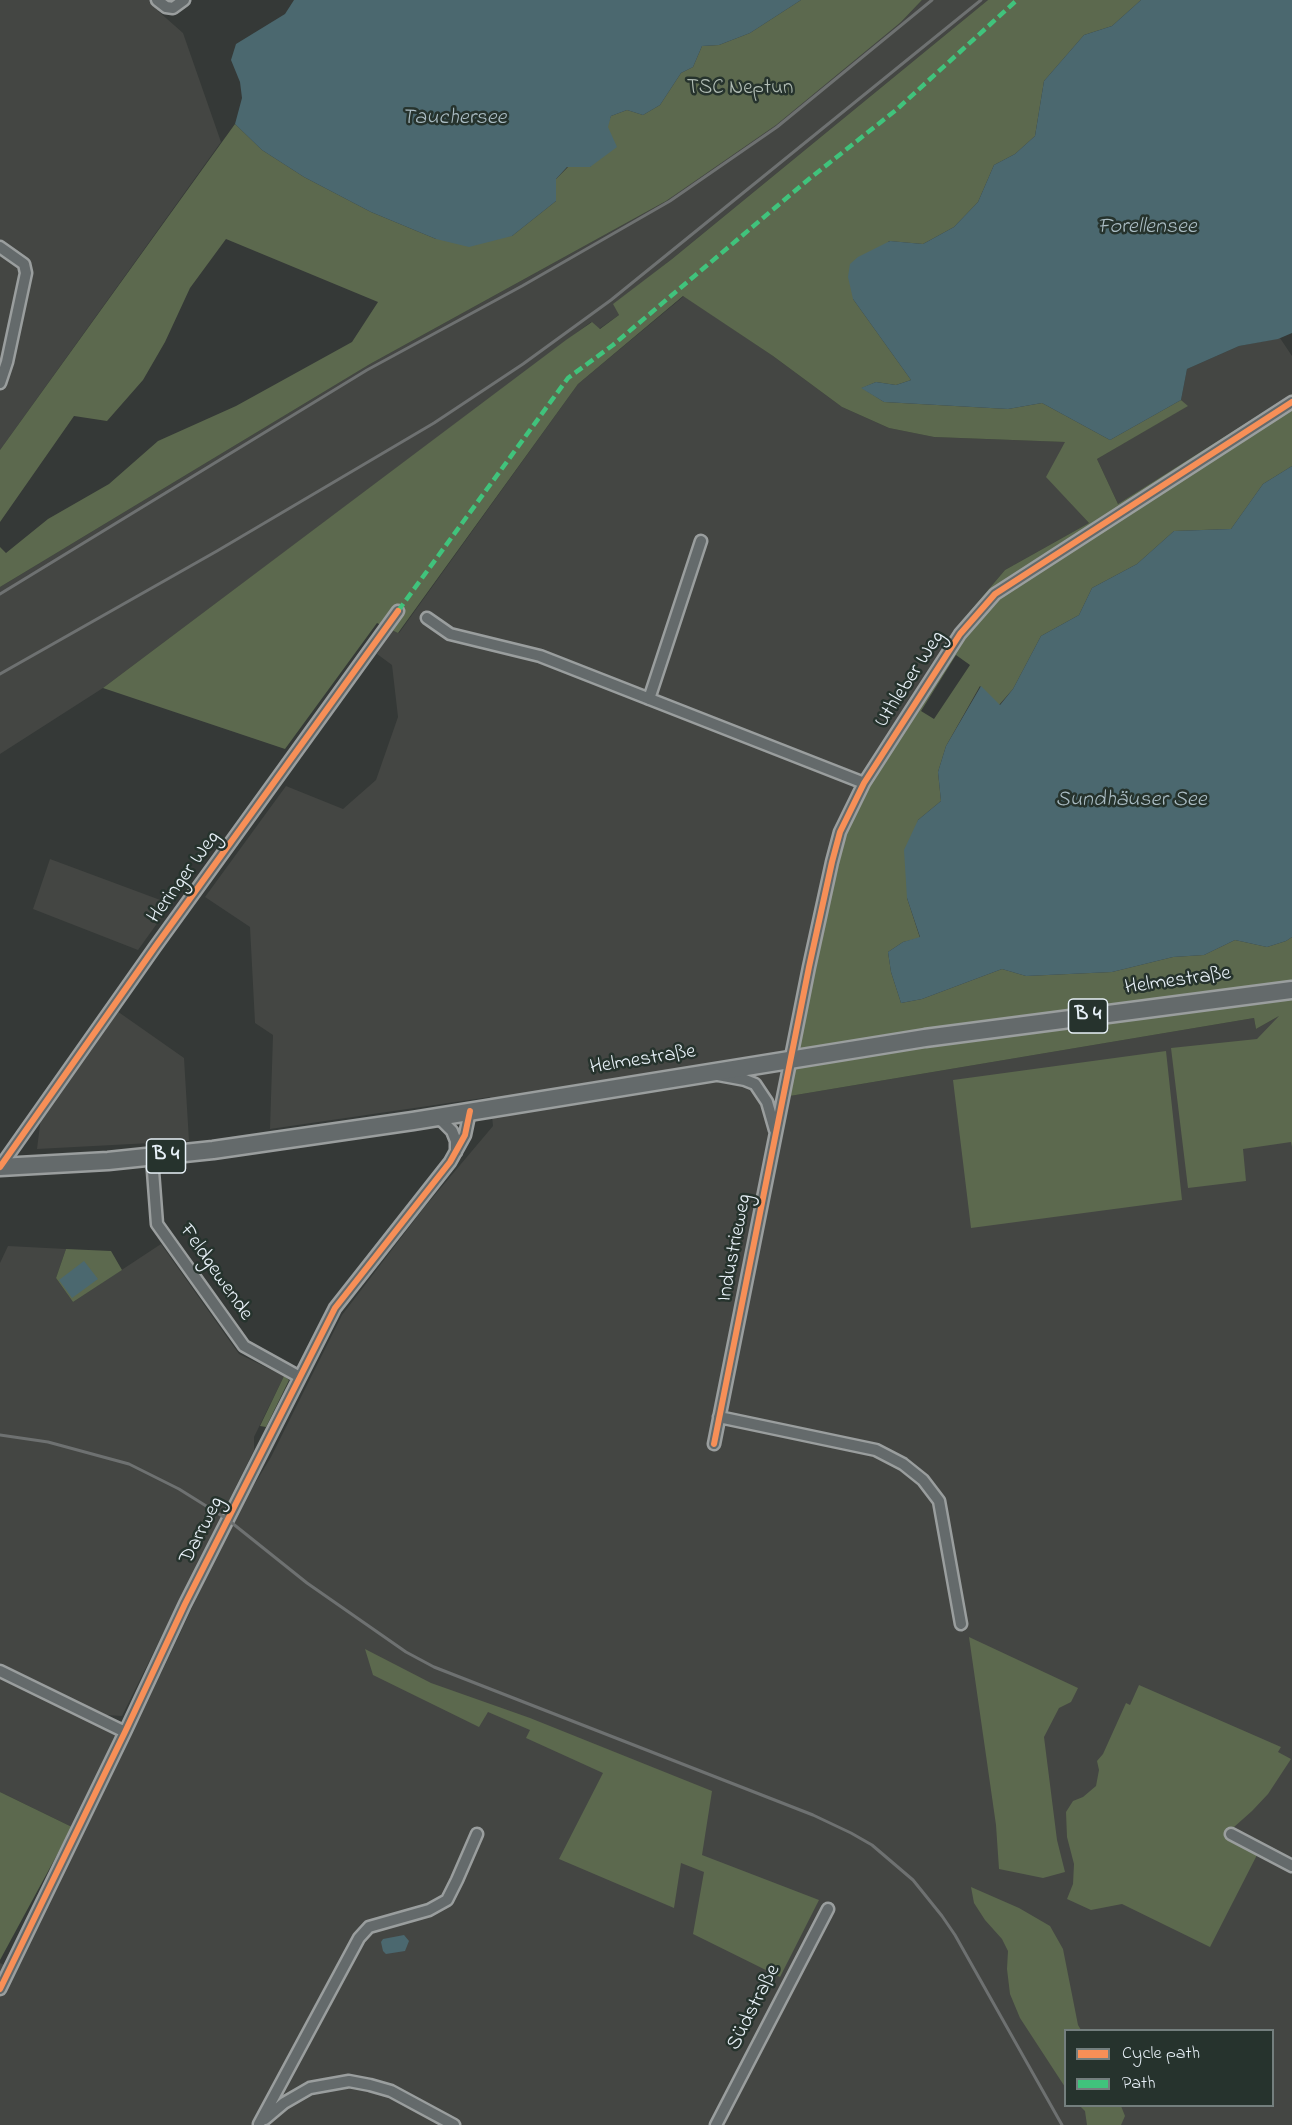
<!DOCTYPE html>
<meta charset="utf-8">
<style>
body{margin:0}
#map{position:relative;width:1292px;height:2125px;overflow:hidden;background:#353937;font-family:"Indie Flower",sans-serif}
canvas{display:block}
.legend{position:absolute;left:1064px;top:2029px;width:210px;height:78px;box-sizing:border-box;background:#26332d;border:2px solid #747f7e;margin:0;padding:8px 10px;list-style:none;font-size:18px;color:#e8f1f8}
.legend li{display:flex;align-items:center;gap:12px;height:30px}
.legend b{width:30px;border:2px solid #747f7e}
</style>
<div id="map">
<canvas width="1292" height="2125"></canvas>
<ul class="legend">
<li><b style="height:8px;background:#f78f57"></b>Cycle path</li>
<li><b style="height:8px;background:#40c37c"></b>Path</li>
</ul>
</div>
<script>
const c = document.querySelector('canvas').getContext('2d');
c.lineJoin = 'round';
function fillPath(path, color) { c.fillStyle = color; c.fill(path, 'evenodd'); }
const poly = rows => new Path2D(rows.map(r => 'M' + r).join(''));
function stroke(path, color, width, dash) { c.strokeStyle = color; c.lineWidth = width; c.lineCap = dash ? 'butt' : 'round'; c.setLineDash(dash || []); c.stroke(path); }
function label(font, color, halo, rows, align = 'center') {
  c.font = font + ' "Indie Flower",sans-serif'; c.lineWidth = 5; c.setLineDash([]); c.textBaseline = 'middle'; c.strokeStyle = halo; c.fillStyle = color; for (const [text, x, y, turn = 0] of rows) {
    c.save(); c.translate(x, y); c.rotate((+turn || 0) * Math.PI / 180); c.textAlign = isNaN(turn) ? turn : align; if (halo) c.strokeText(text, 0, 0); c.fillText(text, 0, 0); c.restore();
  }
}
const built = poly([
 [0,0,167,0,158,11,183,33,221,142,0,450],
 [922,0,988,0,672,259,614,304,619,315,599,329,591,322,103,688,0,754,0,587,370,364,666,201,901,22],
 [684,296,773,356,842,407,889,428,934,437,1066,442,1047,477,1089,523,1005,570,960,623,869,764,837,823,778,1098,1254,1018,1256,1029,1281,1015,1292,1013,1292,2125,0,2125,0,1963,15,1970,127,1745,237,1513,271,1457,342,1315,423,1209,493,1126,490,1097,270,1129,273,1035,255,1023,250,927,205,897,286,786,343,809,376,780,398,717,392,665,377,654,391,630,399,633,578,384],
 [1066,2030,1272,2030,1272,2106,1066,2106],
 [1280,338,1292,356,1292,394,1118,504,1097,459,1187,406,1181,400,1187,369,1239,346],
 [50,859,171,904,138,950,33,909],
 [117,1011,184,1058,189,1141,37,1149,41,1117],
 [161,1244,239,1354,284,1376,254,1437,254,1450,122,1716,106,1715,0,1663,0,1263,8,1246,66,1249,56,1278,73,1302],
 [0,1677,117,1733,72,1827,0,1792]
]);
const green = poly([
 [801,0,922,0,901,22,776,125,666,201,370,364,0,587,0,547,6,553,48,519,109,484,158,441,236,406,352,342,378,302,226,239,190,288,165,342,143,380,107,421,74,416,0,522,0,450,235,124,262,150,304,177,371,212,436,239,512,236,556,201,556,179,568,167,590,167,611,116,627,110,643,115,660,105,681,73,693,67,702,46,719,45,750,33],
 [988,0,1141,0,1112,26,1084,35,1044,81,1035,136,1015,154,994,165,978,202,954,227,923,244,889,241,853,299,911,380,896,385,876,382,862,388,884,402,1008,409,1042,403,1110,440,1181,400,1188,406,1097,459,1118,504,1292,394,1292,466,1263,484,1231,529,1174,531,1137,564,1092,588,1079,615,1041,636,1013,689,999,705,980,686,946,746,938,772,941,801,918,820,907,898,920,938,903,942,888,952,891,972,901,1003,922,999,1002,969,1026,976,1112,972,1173,957,1204,955,1235,940,1267,947,1286,941,1292,937,1292,1147,1291,1142,1243,1149,1246,1181,1188,1188,1171,1048,1257,1039,1279,1016,1256,1029,1254,1018,778,1098,824,870,837,823,869,764,960,623,1005,570,1089,523,1046,477,1065,442,934,437,889,428,842,407,773,356,683,296,578,384,398,633,377,623,285,749,103,688,566,340,592,322,600,329,619,315,613,304,672,259],
 [956,655,970,665,934,719,921,711],
 [1166,1051,1182,1200,971,1228,953,1080],
 [66,1249,111,1251,122,1270,73,1302,56,1278],
 [284,1376,289,1380,266,1427,260,1426],
 [969,1637,1078,1688,1071,1702,1059,1708,1044,1737,1057,1840,1065,1872,1043,1878,999,1869,996,1825],
 [365,1649,431,1683,530,1718,712,1791,702,1855,819,1900,780,1977,693,1934,704,1872,681,1863,674,1908,559,1859,603,1773,526,1738,530,1730,488,1712,479,1727,373,1675],
 [1139,1685,1281,1747,1278,1752,1291,1759,1268,1794,1252,1811,1225,1835,1258,1853,1210,1947,1122,1904,1091,1910,1067,1899,1073,1884,1074,1864,1067,1837,1066,1812,1073,1801,1083,1797,1096,1786,1099,1770,1097,1761,1103,1754,1126,1703,1130,1705],
 [0,1792,72,1827,0,1960],
 [971,1887,1019,1908,1050,1926,1063,1949,1078,2025,1081,2030,1066,2030,1065,2087,1020,2018,1010,1994,1007,1969,1008,1951,1002,1939,985,1920,974,1903],
 [1080,2106,1121,2106,1125,2116,1121,2125,1087,2125,1085,2111]
]);
const water = poly([
 [294,0,801,0,750,33,719,45,702,46,693,67,681,73,660,105,643,115,627,110,611,116,608,127,617,147,590,167,567,167,556,179,556,201,512,236,469,247,436,239,371,212,304,177,262,150,235,124,242,98,240,82,231,60,236,44,285,14],
 [1141,0,1292,0,1292,333,1278,339,1239,346,1187,369,1181,400,1110,440,1042,403,1008,409,884,402,861,388,876,382,896,385,911,380,853,299,848,277,850,264,858,257,890,241,923,244,954,227,978,202,994,165,1015,154,1035,136,1044,81,1084,35,1112,26],
 [1292,466,1292,937,1286,941,1267,947,1235,940,1204,955,1173,957,1112,972,1026,976,1002,969,922,999,901,1003,891,972,888,952,903,942,920,937,907,898,904,850,918,820,941,801,938,772,946,746,981,686,1000,705,1013,689,1041,636,1079,615,1092,588,1137,564,1174,531,1231,529,1263,484],
 [84,1261,98,1279,72,1298,59,1280],
 [404,1935,409,1941,405,1951,386,1954,383,1951,381,1942,383,1939]
]);
const street = poly([
 [157,0,166,7,173,8,184,0],
 [0,247,24,264,26,273,7,362,0,383],
 [427,618,450,634,540,656,864,783],
 [649,699,701,541],
 [718,1075,745,1080,755,1084,767,1102,775,1130],
 [434,1117,443,1122,452,1131,456,1141,456,1152],
 [152,1158,157,1224,244,1346,300,1377],
 [0,1167,155,947,398,611],
 [719,1417,876,1450,903,1464,923,1480,939,1501,961,1624],
 [714,1444,809,967,832,862,840,832,864,783,960,634,995,594,1292,402],
 [0,1671,125,1732],
 [1231,1834,1292,1866],
 [0,1989,125,1732,185,1604,335,1308,450,1162,465,1135,470,1111],
 [265,2119,284,2103,310,2088,349,2081,370,2085,391,2091,454,2125],
 [259,2124,359,1938,369,1927,429,1910,447,1900,457,1880,477,1834],
 [716,2125,828,1909]
]);
const primary = poly([
 [0,1167,108,1161,213,1150,413,1121,925,1038,1292,990]
]);
const rail = poly([
 [0,594,367,370,522,286,670,201,777,127,932,0],
 [0,674,217,551,434,423,523,364,611,300,981,0],
 [0,1435,48,1442,129,1464,179,1489,227,1519,307,1583,406,1652,434,1667,813,1815,851,1833,872,1845,913,1880,942,1916,955,1935,1062,2125]
]);
const quiet = poly([
 [398,611,568,378,613,345,809,179,896,110,1017,0]
]);
const cycleway = poly([
 [0,1167,155,947,398,611],
 [714,1444,809,967,832,862,840,832,864,783,960,634,995,594,1292,402],
 [0,1989,125,1732,185,1604,335,1308,450,1162,465,1135,470,1111]
]);
const shields = [
 [1088,1016,39],
 [166,1156,39]
];
const shieldNames = [
 ["B 4",1088,1016],
 ["B 4",166,1156]
];
const parkNames = [
 ["TSC Neptun",740,90]
];
const streetNames = [
 ["Uthleber Weg",911,680,-57],
 ["Heringer Weg",185,878,-54],
 ["Helmestraße",1178,982,-8],
 ["Helmestraße",643,1061,-9],
 ["Industrieweg",736,1248,-79],
 ["Feldgewende",215,1273,55],
 ["Darrweg",203,1531,-63],
 ["Südstraße",755,2008,-63]
];
const waterNames = [
 ["Tauchersee",454,119],
 ["Forellensee",1147,228],
 ["Sundhäuser See",1131,801]
];
fillPath(built, '#444643');
fillPath(green, '#5c694e');
fillPath(water, '#4b686f');
stroke(street, '#9a9e9e', 15);
stroke(primary, '#9a9e9e', 21);
stroke(street, '#646a6b', 10);
stroke(primary, '#646a6b', 16);
stroke(rail, '#6e7171', 3);
stroke(quiet, '#40c37c', 4.5, [9, 4.5]);
stroke(cycleway, '#f78f57', 6);
for (const [x, y, w] of shields) { const box = new Path2D(); box.roundRect(x - w / 2, y - 17, w, 34, 4.5); c.fillStyle = '#26332d'; c.fill(box); stroke(box, '#e8f1f8', 1.5); }
label('bold 20px', '#e8f1f8', null, shieldNames);
label('21px', '#b2beb6', '#26332d', parkNames);
label('21px', '#e8f1f8', '#26332d', streetNames);
label('italic 22px', '#aabcc3', '#26332d', waterNames);
</script>
